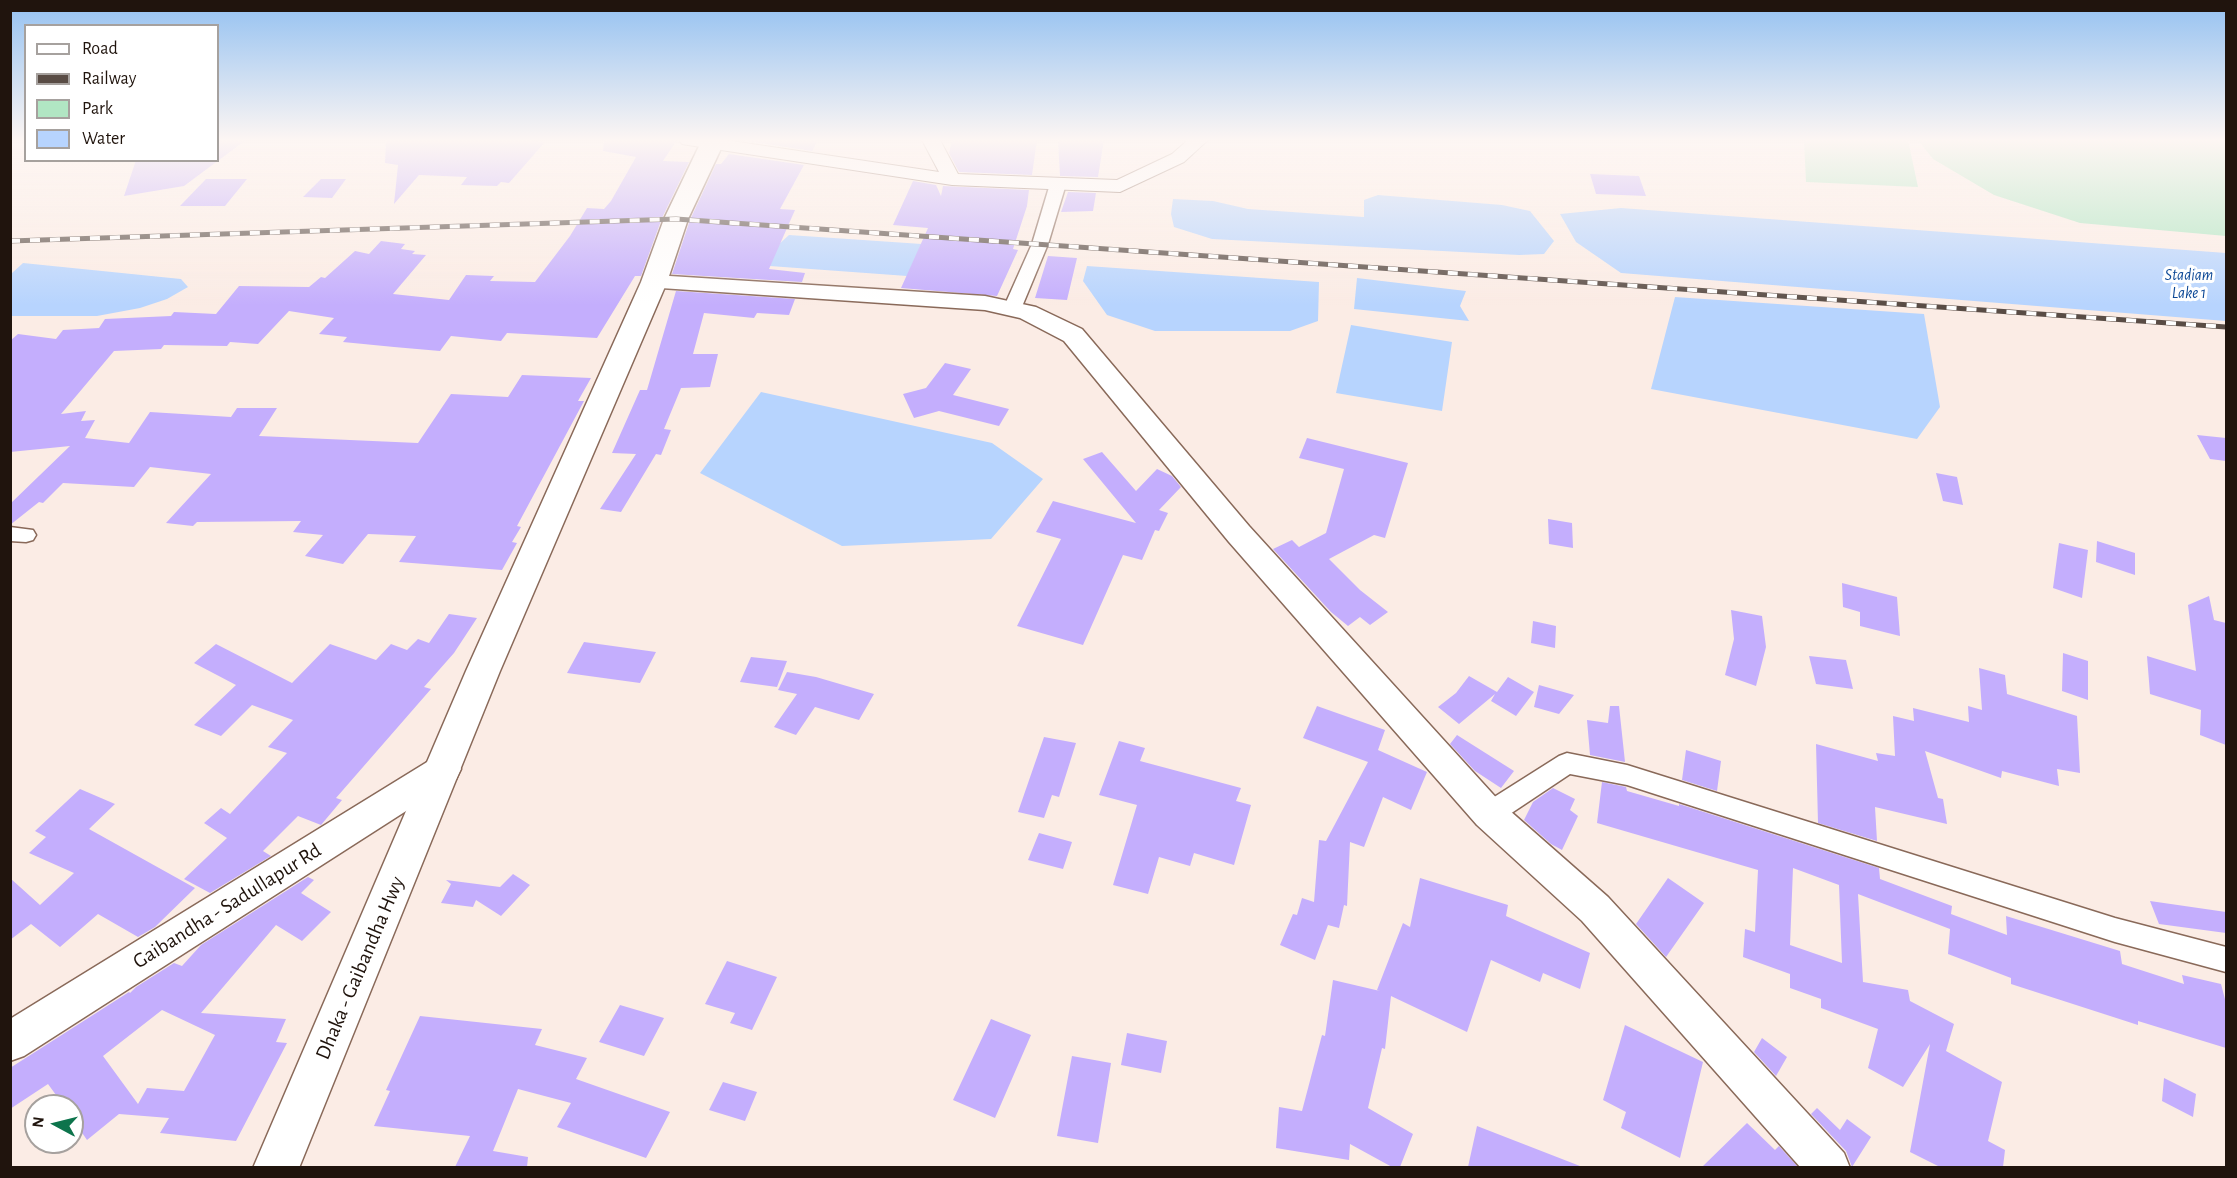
<!DOCTYPE html>
<style>
body{margin:0}
#map{position:relative;width:2237px;height:1178px;overflow:hidden;background:#fbece5;font-family:"Alegreya Sans",sans-serif}
canvas{display:block}
.frame{position:absolute;inset:0;border:12px solid #20140d;pointer-events:none}
.legend{position:absolute;left:24px;top:24px;width:195px;height:138px;box-sizing:border-box;background:#fff;border:2px solid #a6a19e;margin:0;padding:8px 10px;list-style:none;font-size:18px;color:#20140d}
.legend li{display:flex;align-items:center;gap:12px;height:30px}
.legend b{width:30px;border:2px solid #a6a19e}
.north{position:absolute;left:24px;top:1094px;width:60px;height:60px;box-sizing:border-box;background:#fff;border:2px solid #a6a19e;border-radius:50%;rotate:277deg;font-size:16px;font-weight:700;line-height:24px;text-align:center;color:#20140d}
.north::after{content:'';display:block;margin:auto;width:21px;height:27px;background:#0d744c;clip-path:polygon(50% 0,100% 100%,50% 72%,0 100%)}
</style>
<div id="map">
<canvas width="2237" height="1178"></canvas>
<div class="frame"></div>
<ul class="legend">
<li><b style="height:8px;background:#fff"></b>Road</li>
<li><b style="height:8px;background:#594c45"></b>Railway</li>
<li><b style="height:16px;background:#b1e6c3"></b>Park</li>
<li><b style="height:16px;background:#b7d4fe"></b>Water</li>
</ul>
<div class="north">N</div>
</div>
<script>
const c = document.querySelector('canvas').getContext('2d');
c.lineJoin = 'round';
function fillPath(path, color) { c.fillStyle = color; c.fill(path, 'evenodd'); }
const poly = rows => new Path2D(rows.map(r => 'M' + r).join(''));
function stroke(path, color, width, dash) { c.strokeStyle = color; c.lineWidth = width; c.lineCap = dash ? 'butt' : 'round'; c.setLineDash(dash || []); c.stroke(path); }
function label(font, color, halo, rows, align = 'center') {
  c.font = font + ' "Alegreya Sans",sans-serif'; c.lineWidth = 6; c.setLineDash([]); c.textBaseline = 'middle'; c.strokeStyle = halo; c.fillStyle = color; for (const [text, x, y, turn = 0] of rows) {
    c.save(); c.translate(x, y); c.rotate((+turn || 0) * Math.PI / 180); c.textAlign = isNaN(turn) ? turn : align; if (halo) c.strokeText(text, 0, 0); c.fillText(text, 0, 0); c.restore();
  }
}
const green = poly([
 [1804,140,1908,140,1918,187,1806,182],
 [1918,140,2226,140,2226,236,2080,223,1994,195,1933,159]
]);
const water = poly([
 [1378,195,1502,205,1530,211,1554,241,1544,254,1519,255,1212,239,1174,227,1171,214,1173,199,1213,201,1248,209,1364,217,1364,200],
 [1621,208,2226,253,2226,321,1621,273,1576,242,1560,214],
 [789,235,922,244,907,276,756,265],
 [23,263,181,279,188,287,167,299,140,308,97,316,11,316,11,274],
 [1087,266,1319,282,1318,321,1290,331,1155,331,1107,315,1083,281],
 [1357,278,1466,291,1460,306,1469,321,1354,309],
 [1675,297,1924,314,1940,407,1917,439,1651,389],
 [1351,325,1452,342,1442,411,1336,393],
 [761,392,992,443,1043,479,991,539,842,546,700,473]
]);
const building = poly([
 [218,140,246,140,184,186,124,196,136,160,218,160],
 [386,140,526,140,545,142,509,183,501,182,497,186,461,185,467,177,419,175,394,204,398,165,385,163],
 [604,140,677,140,663,161,689,162,662,218,641,276,635,276,597,338,507,333,501,341,451,336,440,351,394,347,343,342,347,337,319,334,334,318,289,311,258,344,230,342,227,346,164,345,161,349,114,351,61,414,86,411,81,421,95,420,85,438,129,443,150,412,231,417,237,408,277,408,259,436,418,443,451,394,508,397,522,375,591,378,578,401,584,401,517,526,521,527,512,542,517,543,502,570,399,562,416,536,368,534,343,564,305,556,323,535,293,532,301,521,197,522,193,526,166,523,211,474,150,467,134,487,63,483,43,503,39,502,10,525,10,504,70,446,10,452,10,341,18,334,56,339,63,330,99,328,105,319,171,316,174,312,216,314,239,286,309,287,321,277,325,278,355,251,369,254,381,241,405,244,401,249,415,251,412,254,426,255,393,294,449,300,466,275,494,276,490,281,535,282,570,236,587,208,604,209,611,201,636,157,603,151],
 [741,140,818,140,812,151],
 [952,140,1037,140,1032,175,959,172,949,153],
 [1058,140,1104,140,1098,177,1060,176],
 [729,154,804,165,780,209,795,210,769,269,805,273,802,282,672,274,690,220,716,164,721,164],
 [1590,174,1639,176,1646,196,1596,194],
 [206,179,247,179,225,206,180,206],
 [321,179,346,179,332,198,303,197],
 [913,181,936,185,941,196,943,186,1029,190,1027,206,1013,249,1018,250,997,296,901,288,928,228,893,225],
 [1068,192,1096,193,1093,211,1061,212],
 [1048,256,1077,258,1067,300,1035,298],
 [676,291,795,299,789,315,757,313,754,318,704,313,693,354,718,354,710,387,681,388,664,429,671,430,661,455,656,454,621,512,600,509,636,454,612,453,640,390,647,390],
 [945,363,971,369,953,395,1009,409,999,426,939,411,914,418,903,394,926,388],
 [2197,435,2226,438,2226,461,2210,459],
 [1307,438,1408,463,1385,538,1374,535,1329,559,1360,590,1388,612,1370,625,1360,617,1348,626,1331,612,1273,549,1292,540,1299,547,1326,533,1344,469,1299,458],
 [1102,452,1136,491,1157,469,1172,476,1181,487,1159,510,1168,513,1159,531,1155,530,1142,560,1123,555,1083,645,1017,626,1061,539,1036,532,1053,501,1136,523,1083,459],
 [1936,473,1957,477,1963,505,1943,501],
 [1548,519,1572,523,1573,548,1549,544],
 [2097,541,2135,553,2135,575,2096,562],
 [2059,543,2088,550,2082,598,2053,588],
 [1842,583,1897,597,1900,636,1860,626,1860,612,1843,607],
 [2209,596,2214,620,2226,623,2226,745,2200,735,2201,710,2150,694,2147,656,2196,671,2188,605],
 [1731,610,1762,616,1766,647,1756,686,1725,675,1734,639],
 [449,614,477,618,454,653,424,687,431,689,336,798,342,800,321,825,298,816,263,851,271,856,210,893,184,879,227,838,204,823,221,808,230,814,287,753,268,747,293,720,252,705,221,736,194,725,236,685,194,663,216,644,292,683,330,644,376,660,391,644,407,650,418,639,429,643],
 [1533,621,1556,626,1555,648,1531,643],
 [584,642,656,652,640,683,567,673],
 [2063,653,2088,661,2088,700,2062,691],
 [1809,656,1846,660,1853,689,1816,684],
 [751,657,787,661,777,687,740,682],
 [1979,668,2005,675,2007,694,2077,716,2080,773,2057,769,2059,786,2002,771,2001,778,1925,751,1938,798,1943,799,1947,824,1875,807,1877,841,1818,823,1816,744,1878,761,1876,753,1895,756,1893,716,1914,721,1913,708,1969,722,1968,706,1982,710],
 [787,672,816,677,874,694,859,720,815,707,796,735,774,727,797,694,778,690],
 [1469,676,1497,692,1508,677,1534,692,1516,716,1491,701,1495,694,1459,724,1438,707,1456,693],
 [1539,685,1574,695,1559,714,1534,707],
 [1317,706,1385,730,1378,750,1427,772,1411,810,1383,797,1364,847,1350,842,1347,906,1344,905,1339,928,1328,925,1315,960,1280,945,1293,914,1297,915,1302,898,1314,902,1319,840,1326,841,1368,762,1303,738],
 [1610,706,1619,706,1625,762,1590,755,1587,720,1608,723],
 [1457,735,1514,771,1501,788,1475,771,1450,744],
 [1044,737,1076,743,1059,797,1052,795,1044,818,1018,812],
 [1119,741,1145,748,1140,761,1241,788,1236,801,1251,805,1234,865,1194,853,1190,866,1159,857,1148,894,1113,885,1137,805,1099,795],
 [1686,750,1721,761,1717,791,1682,780],
 [1602,782,1626,787,1627,791,1679,806,1679,804,1879,868,1880,879,1952,906,1951,914,2007,935,2006,916,2120,951,2122,964,2184,984,2182,975,2221,984,2226,1003,2226,1048,2138,1021,2138,1025,2011,984,2011,978,1948,954,1950,929,1858,894,1863,982,1908,990,1910,1001,1954,1024,1946,1051,2002,1082,1988,1141,2005,1150,2003,1167,1940,1167,1910,1152,1930,1044,1903,1087,1868,1068,1878,1029,1821,1008,1821,999,1790,988,1790,974,1743,957,1745,929,1755,932,1758,870,1597,823],
 [1793,868,1839,885,1842,963,1790,945],
 [1553,788,1575,799,1570,810,1578,816,1562,850,1551,844,1524,820,1533,802],
 [80,789,115,804,89,829,195,888,155,927,138,937,98,914,60,947,31,924,10,940,10,878,40,905,74,873,29,853,46,837,35,831],
 [1039,833,1072,842,1063,869,1028,860],
 [513,874,530,885,501,916,476,900,473,907,441,903,451,884,446,880,500,887],
 [308,877,314,880,301,893,331,912,302,941,276,925,201,1013,286,1019,276,1042,287,1043,236,1141,160,1133,169,1118,119,1114,87,1140,72,1118,72,1106,64,1106,48,1084,10,1109,10,1068,129,992,130,993,136,987,174,963,182,966,201,945],
 [162,1010,215,1035,184,1091,147,1088,138,1104,103,1056],
 [1420,878,1508,905,1506,916,1590,953,1580,989,1543,973,1540,982,1491,960,1467,1032,1391,996,1385,1049,1382,1048,1368,1108,1413,1134,1400,1167,1392,1167,1350,1144,1349,1160,1276,1148,1279,1107,1302,1111,1322,1035,1325,1036,1333,980,1380,991,1377,990,1403,923,1410,927],
 [1668,878,1704,903,1666,957,1636,924],
 [2150,901,2226,912,2226,933,2159,924],
 [727,961,777,977,752,1030,730,1023,735,1013,705,1004],
 [620,1005,664,1018,644,1056,599,1042],
 [420,1016,542,1029,535,1045,587,1058,576,1079,670,1112,646,1158,557,1127,571,1103,518,1089,493,1151,528,1157,527,1167,455,1167,470,1136,374,1126,390,1091,386,1090],
 [991,1019,1031,1035,995,1118,953,1100],
 [1625,1025,1703,1062,1680,1158,1621,1128,1626,1112,1603,1100],
 [1127,1033,1167,1041,1161,1073,1121,1065],
 [1762,1038,1787,1057,1776,1076,1754,1052],
 [1072,1056,1111,1063,1098,1143,1057,1136],
 [2164,1078,2196,1094,2193,1117,2162,1101],
 [723,1082,757,1092,745,1121,709,1110],
 [1817,1108,1840,1130,1847,1119,1871,1137,1852,1167,1846,1151,1811,1114],
 [1747,1123,1775,1150,1779,1146,1798,1167,1702,1167],
 [1477,1126,1580,1166,1580,1167,1468,1167]
]);
const minor = poly([
 [1058,179,1066,184,1048,244,1021,309,1018,313,1006,313,1003,309,1032,244,1050,184,1058,179],
 [10,527,33,530,36,535,33,540,26,542,10,541,10,527],
 [1567,753,1627,765,2115,918,2226,947,2226,972,2115,942,1627,785,1570,774,1498,822,1489,825,1480,822,1477,814,1480,806,1559,756,1567,753]
]);
const tertiary = poly([
 [679,140,725,140,939,172,922,140,940,140,958,174,1117,180,1172,154,1188,140,1208,140,1184,162,1120,192,952,185,688,145,682,144,679,140]
]);
const secondary = poly([
 [654,275,985,296,1036,307,1082,329,1249,526,1501,803,1608,897,1844,1153,1850,1168,1801,1168,1582,921,1477,825,1229,542,1064,341,1020,318,985,310,646,287,642,282,646,277,654,275],
 [444,755,456,759,461,769,456,779,24,1056,10,1061,10,1019,432,759,444,755]
]);
const primary = poly([
 [702,140,725,140,688,219,667,282,500,671,299,1168,253,1168,466,671,641,282,664,219,702,140]
]);
const rail = poly([
 [10,241,676,219,2226,327]
]);
const farWaternames = [
 ["Stadiam",2189,275],
 ["Lake 1",2189,293]
];
const nearStreetnames = [
 ["Gaibandha - Sadullapur Rd",227,906,-32],
 ["Dhaka - Gaibandha Hwy",360,968,-67]
];
fillPath(green, '#b1e6c3');
fillPath(water, '#b7d4fe');
fillPath(building, '#c4aefd');
stroke(minor, '#896959', 3);
stroke(tertiary, '#896959', 2);
stroke(secondary, '#896959', 3);
stroke(primary, '#896959', 3);
fillPath(minor, '#fff');
fillPath(tertiary, '#fff');
fillPath(secondary, '#fff');
fillPath(primary, '#fff');
stroke(rail, '#594c45', 5);
stroke(rail, '#fff', 4, [10]);
const sky = c.createLinearGradient(0, 0, 0, 305);
sky.addColorStop(0, '#94c1f1');
sky.addColorStop(0.46, '#fdf6f3');
sky.addColorStop(1, '#fdf6f300');
c.fillStyle = sky;
c.fillRect(0, 0, 2237, 305);
label('italic 16px', '#0c4896', '#fff', farWaternames);
label('21px', '#20140d', '#fff', nearStreetnames);
</script>
